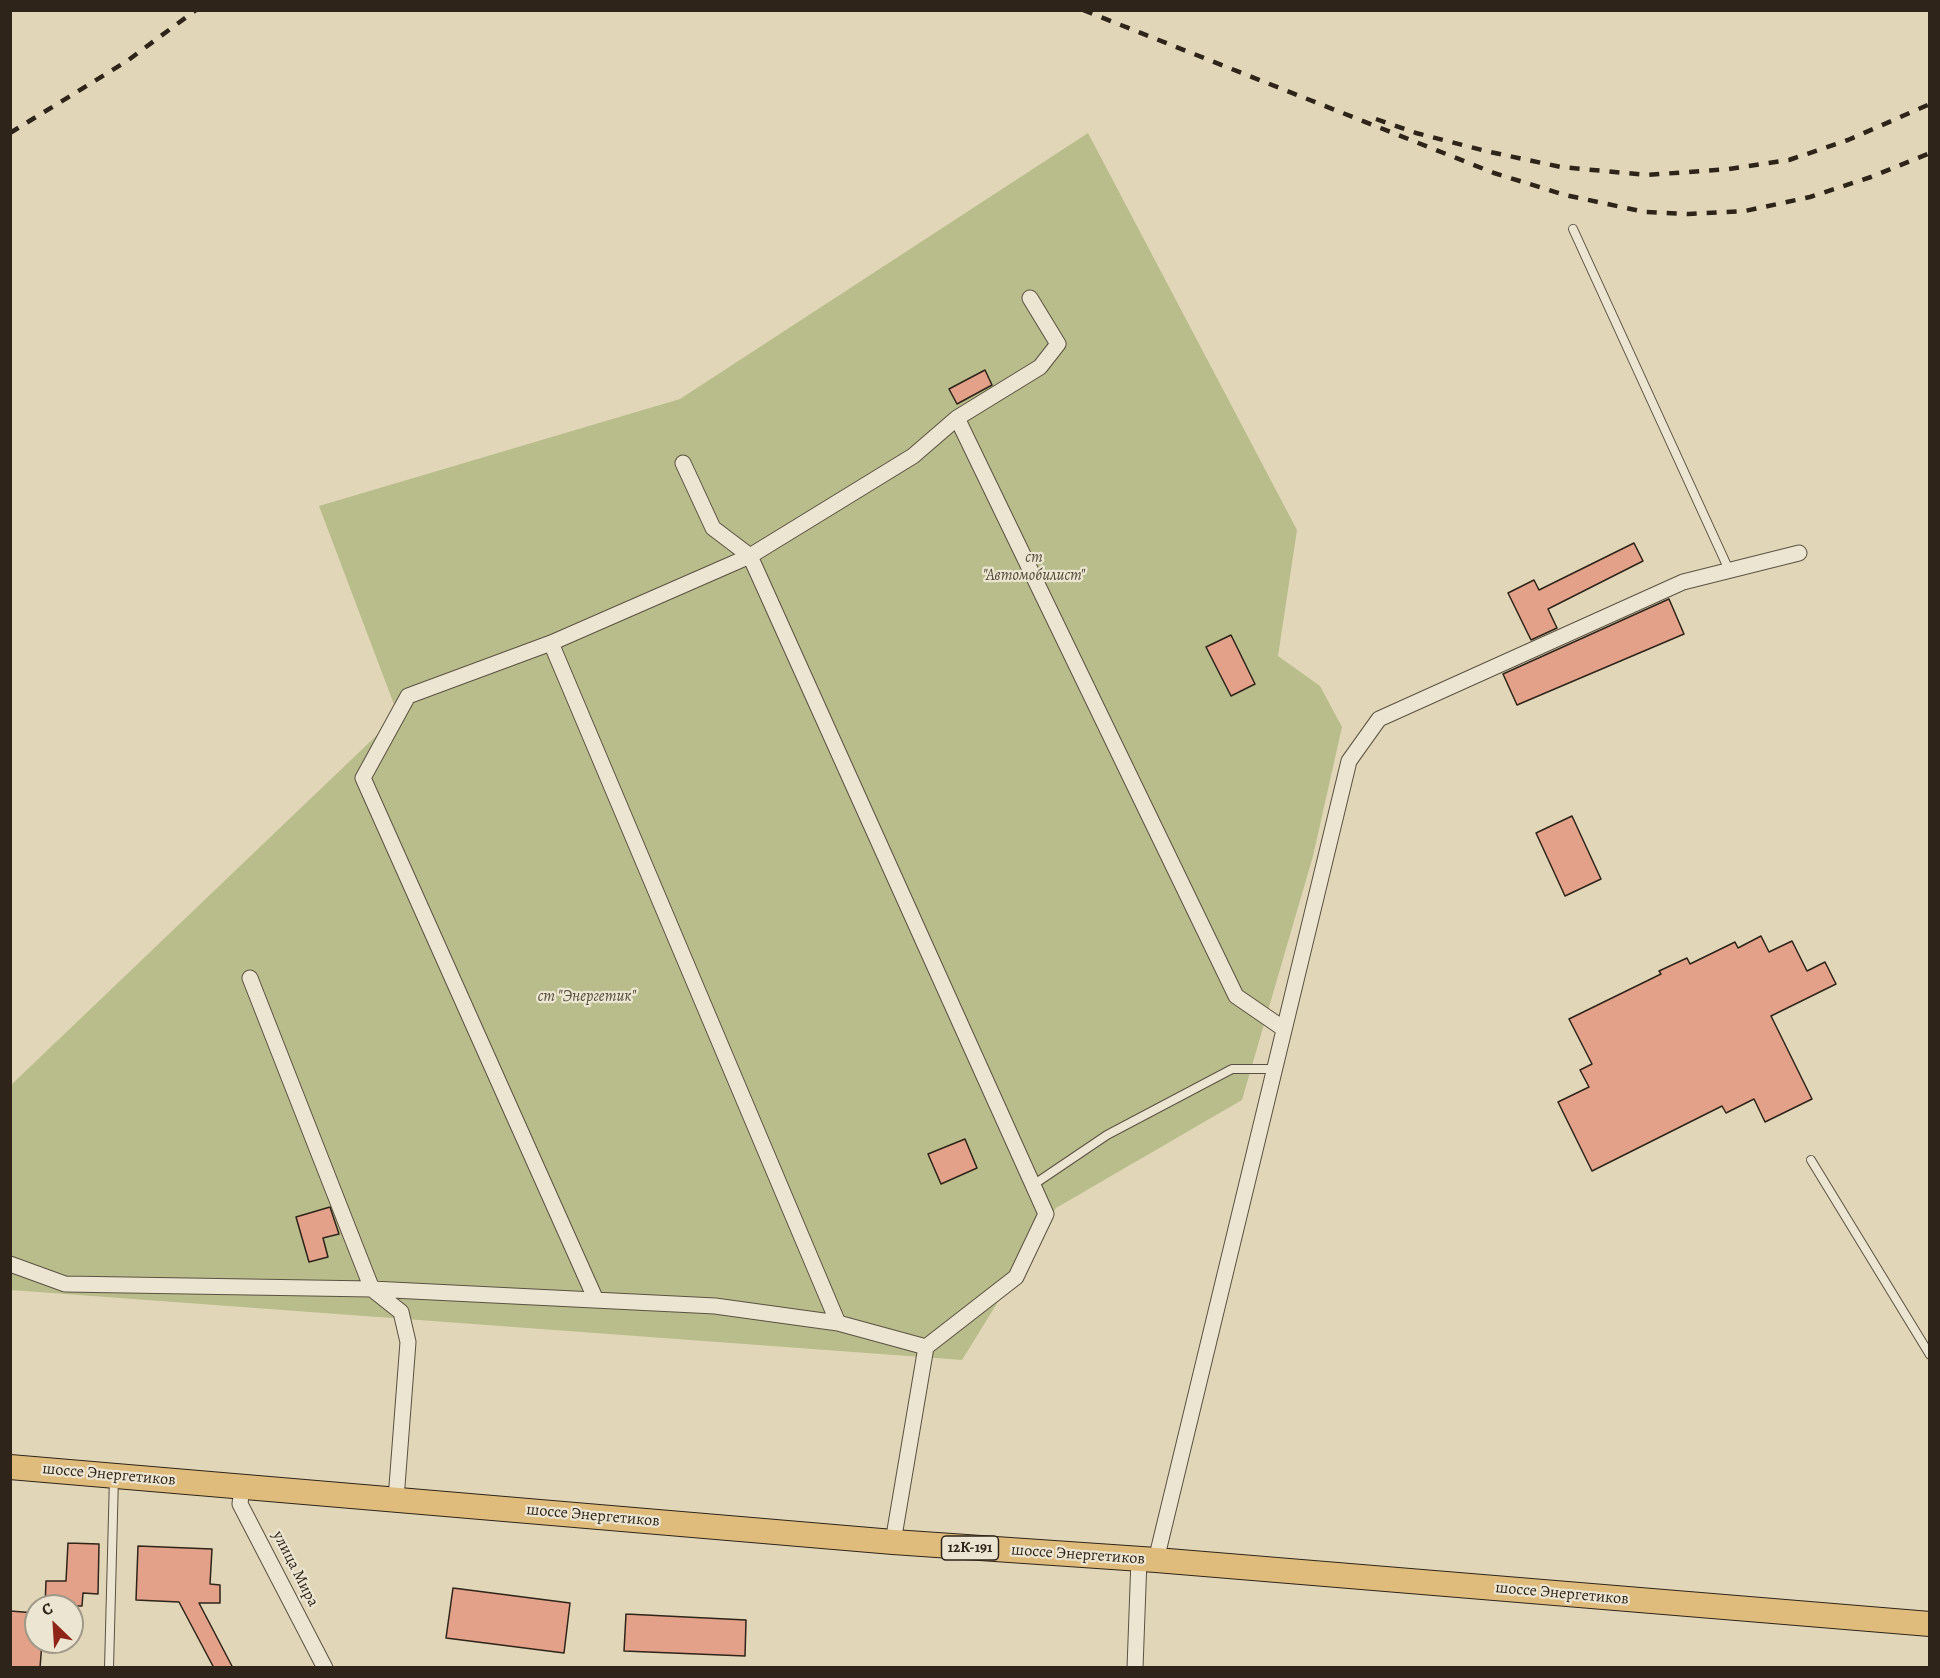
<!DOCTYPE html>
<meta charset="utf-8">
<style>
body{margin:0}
#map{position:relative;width:1940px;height:1678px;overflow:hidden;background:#e1d7b8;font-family:Alegreya,serif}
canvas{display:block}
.frame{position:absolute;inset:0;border:12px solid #2e241a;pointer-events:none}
.north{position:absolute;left:24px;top:1594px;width:60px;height:60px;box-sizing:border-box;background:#ece5d1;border:2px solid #a09888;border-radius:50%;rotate:335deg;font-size:16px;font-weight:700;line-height:24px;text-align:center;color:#2e241a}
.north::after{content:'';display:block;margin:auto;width:21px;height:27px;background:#8f2418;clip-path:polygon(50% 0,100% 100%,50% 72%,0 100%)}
</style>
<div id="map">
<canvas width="1940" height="1678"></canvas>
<div class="frame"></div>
<div class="north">С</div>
</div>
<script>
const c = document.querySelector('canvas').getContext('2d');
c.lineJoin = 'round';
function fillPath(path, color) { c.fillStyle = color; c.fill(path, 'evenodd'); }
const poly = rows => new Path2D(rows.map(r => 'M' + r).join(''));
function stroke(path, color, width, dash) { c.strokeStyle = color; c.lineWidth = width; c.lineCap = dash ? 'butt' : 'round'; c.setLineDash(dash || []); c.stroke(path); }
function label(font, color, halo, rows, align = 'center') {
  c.font = font + ' Alegreya,serif'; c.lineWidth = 4.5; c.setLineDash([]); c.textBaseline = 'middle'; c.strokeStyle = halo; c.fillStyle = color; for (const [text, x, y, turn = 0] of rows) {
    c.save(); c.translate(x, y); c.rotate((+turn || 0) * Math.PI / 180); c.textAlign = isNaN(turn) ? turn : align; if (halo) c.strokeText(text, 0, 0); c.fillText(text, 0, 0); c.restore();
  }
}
const green = poly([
 [1088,133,1297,530,1278,656,1320,686,1342,727,1313,856,1242,1100,1056,1208,962,1360,11,1290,11,1085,398,715,319,506,680,399]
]);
const building = poly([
 [985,370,992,385,957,404,949,389,985,370],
 [1634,543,1643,561,1548,609,1557,628,1531,640,1508,593,1534,580,1539,590,1634,543],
 [1669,599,1684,634,1517,705,1503,674,1669,599],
 [1231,635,1255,684,1231,696,1206,647,1231,635],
 [1572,816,1601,879,1565,896,1536,833,1572,816],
 [1761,936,1769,952,1792,941,1807,971,1825,962,1836,984,1771,1016,1812,1099,1765,1122,1754,1099,1726,1113,1722,1106,1592,1171,1558,1102,1589,1087,1580,1070,1592,1064,1569,1019,1661,974,1659,971,1687,958,1690,964,1735,942,1738,948,1761,936],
 [965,1139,977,1168,941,1184,928,1154,965,1139],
 [330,1207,339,1234,323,1238,328,1257,309,1262,296,1217,330,1207],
 [68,1543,99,1544,98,1594,83,1593,82,1606,45,1606,46,1581,66,1581,68,1543],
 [138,1546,212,1549,210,1584,220,1585,220,1603,199,1603,233,1668,214,1668,179,1602,136,1600,138,1546],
 [453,1588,570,1603,564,1653,446,1638,453,1588],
 [10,1611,36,1613,36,1642,42,1642,40,1668,10,1668,10,1611],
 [626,1614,746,1620,745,1656,624,1651,626,1614]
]);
const service = poly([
 [1573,229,1729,570],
 [1811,1160,1930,1355],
 [1033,1185,1107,1135,1232,1069,1275,1069],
 [109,1668,114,1477]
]);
const minor = poly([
 [957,418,1236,996,1284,1029],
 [683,463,713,528,750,556,1046,1214,1016,1277,926,1347],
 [551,643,838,1323,926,1347,893,1542],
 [250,978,372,1289,401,1312,408,1342,396,1499],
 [10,1264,65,1284,372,1289,715,1306,838,1323],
 [596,1300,363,778,408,696,551,643,750,556,913,456,957,418,1040,367,1058,344,1030,298],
 [242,1486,240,1504,325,1668],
 [1156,1560,1349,761,1379,719,1683,582,1799,553],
 [1135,1668,1139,1559]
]);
const primary = poly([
 [10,1467,893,1542,1156,1560,1930,1624]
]);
const rail = poly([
 [1083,10,1494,173,1565,195,1645,212,1689,214,1745,211,1810,197,1871,177,1930,153],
 [1376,119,1416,133,1490,152,1561,167,1647,175,1729,169,1789,160,1848,140,1930,104],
 [10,133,127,61,196,10]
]);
const shields = [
 [970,1548,57]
];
const shieldNames = [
 ["12К-191",970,1548]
];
const parkNames = [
 ["ст",1034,558],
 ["\"Автомобилист\"",1034,576],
 ["ст \"Энергетик\"",587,997]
];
const streetNames = [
 ["шоссе Энергетиков",109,1475,5],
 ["шоссе Энергетиков",593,1516,5],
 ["шоссе Энергетиков",1078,1555,4],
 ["улица Мира",295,1569,63],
 ["шоссе Энергетиков",1562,1594,5]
];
fillPath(green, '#b8bd8b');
fillPath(building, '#e2a188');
stroke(building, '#2e241a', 1.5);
stroke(service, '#5b5142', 10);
stroke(minor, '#5b5142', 17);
stroke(primary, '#2e241a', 26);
stroke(service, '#ece5d1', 8);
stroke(minor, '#ece5d1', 15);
stroke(primary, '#e0bc7c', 24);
stroke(rail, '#2e241a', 4.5, [10, 10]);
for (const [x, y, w] of shields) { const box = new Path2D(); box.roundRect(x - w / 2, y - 12, w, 24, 4.5); c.fillStyle = '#ece5d1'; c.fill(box); stroke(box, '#2e241a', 1.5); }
label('bold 15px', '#2e241a', null, shieldNames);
label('italic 16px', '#504a36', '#ece5d1', parkNames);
label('16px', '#2e241a', '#ece5d1', streetNames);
</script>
